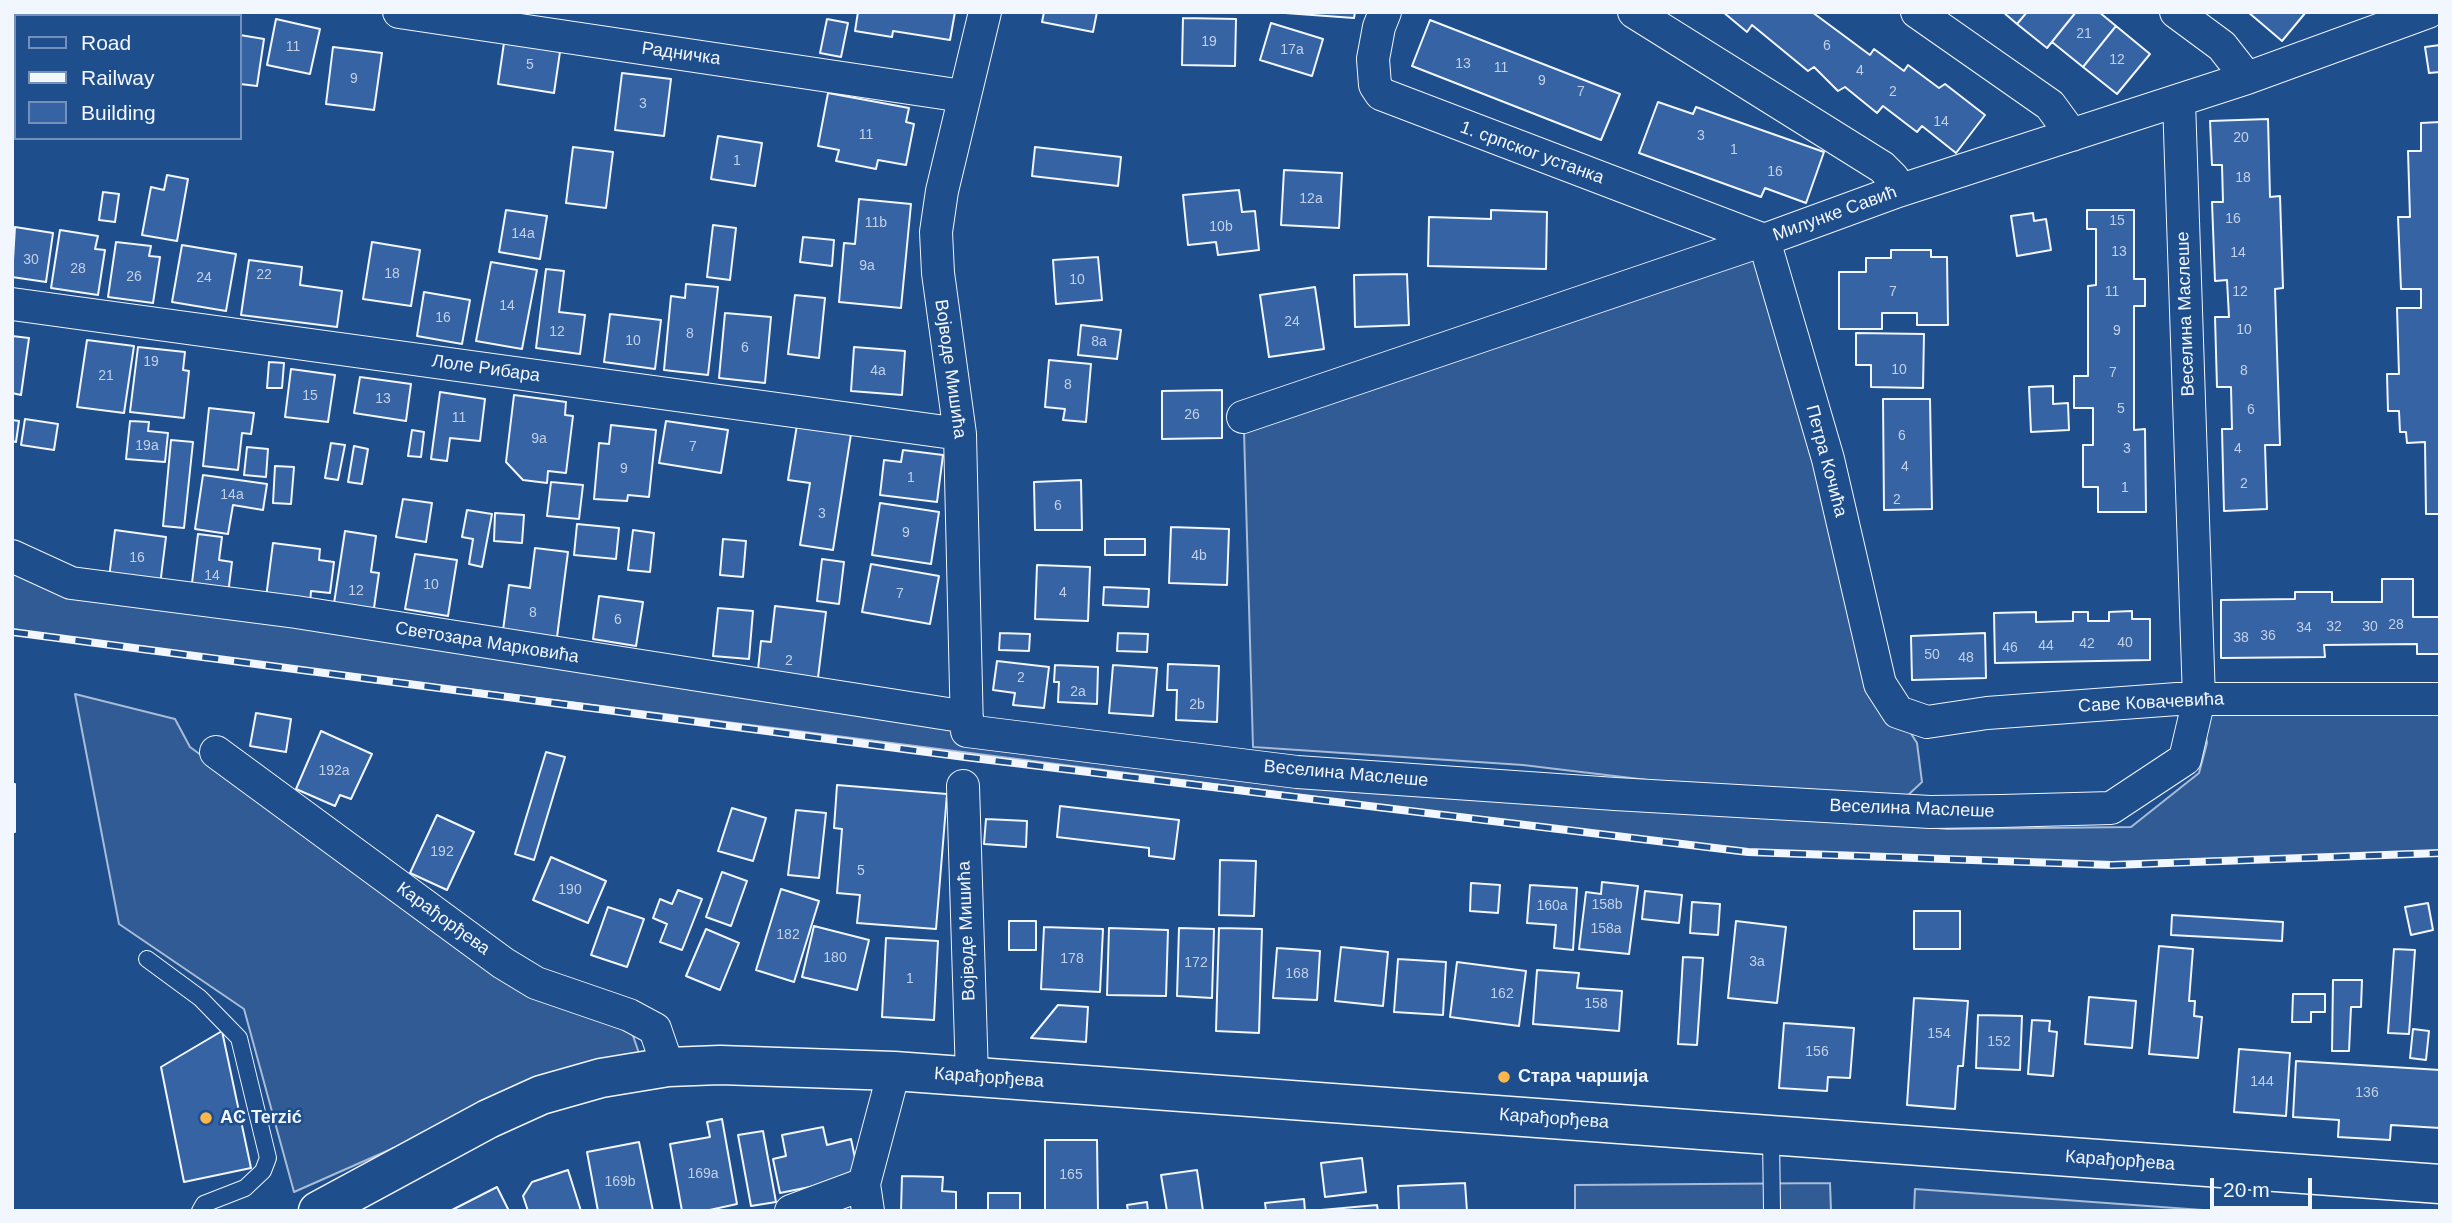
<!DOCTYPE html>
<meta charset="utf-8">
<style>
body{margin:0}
#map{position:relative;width:2452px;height:1223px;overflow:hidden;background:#1f4e8c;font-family:Helvetica,sans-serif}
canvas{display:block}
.frame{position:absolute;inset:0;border:14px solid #f2f6ff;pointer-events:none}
.legend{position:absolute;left:14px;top:14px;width:228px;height:126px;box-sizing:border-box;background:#1f4e8c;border:2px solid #7391ba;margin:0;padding:9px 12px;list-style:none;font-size:21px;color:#f2f6ff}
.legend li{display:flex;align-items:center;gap:14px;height:35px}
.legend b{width:35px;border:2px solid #7391ba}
.scale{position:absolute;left:2210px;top:1178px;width:102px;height:32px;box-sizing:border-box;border:4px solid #f2f6ff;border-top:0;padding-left:9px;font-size:21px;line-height:24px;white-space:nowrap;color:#f2f6ff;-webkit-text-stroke:5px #1f4e8c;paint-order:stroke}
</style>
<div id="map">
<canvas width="2452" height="1223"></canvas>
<div class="frame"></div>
<ul class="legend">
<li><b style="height:9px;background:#1f4e8c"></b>Road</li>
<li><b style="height:9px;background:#f2f6ff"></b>Railway</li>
<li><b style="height:19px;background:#3563a3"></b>Building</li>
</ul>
<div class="scale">20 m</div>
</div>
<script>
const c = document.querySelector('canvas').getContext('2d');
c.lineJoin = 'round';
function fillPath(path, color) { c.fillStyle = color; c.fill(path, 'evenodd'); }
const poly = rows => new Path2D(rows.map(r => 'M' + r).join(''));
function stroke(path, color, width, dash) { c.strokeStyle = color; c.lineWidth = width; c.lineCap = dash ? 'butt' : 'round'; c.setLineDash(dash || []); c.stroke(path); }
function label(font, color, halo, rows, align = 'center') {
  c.font = font + ' Helvetica,sans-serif'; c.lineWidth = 5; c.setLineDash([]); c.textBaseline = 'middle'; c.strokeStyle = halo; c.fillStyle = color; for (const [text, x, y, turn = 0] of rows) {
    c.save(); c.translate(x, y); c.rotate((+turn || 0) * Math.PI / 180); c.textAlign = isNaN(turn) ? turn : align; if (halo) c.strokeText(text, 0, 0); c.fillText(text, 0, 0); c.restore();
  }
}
const built = poly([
 [1764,240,1880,684,1917,743,1922,782,1907,796,1756,793,1523,765,1253,747,1244,431,1764,240],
 [12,546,87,583,967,731,1947,829,2131,827,2199,773,2207,743,2199,699,2440,699,2440,853,2112,865,1748,852,12,631,12,546],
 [75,694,175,719,190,747,477,958,629,1024,642,1062,405,1143,294,1192,244,1009,119,924,75,694],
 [1830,1183,1831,1211,1575,1211,1575,1185,1830,1183],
 [1915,1189,2216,1211,1914,1211,1915,1189]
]);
const building = poly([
 [12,12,58,12,57,16,16,16,16,33,12,33,12,12],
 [148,12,187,12,187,16,147,16,148,12],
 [858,12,955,12,950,40,893,31,892,37,855,31,858,12],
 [1044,12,1097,12,1093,32,1042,22,1044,12],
 [1271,12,1355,12,1354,18,1271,12],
 [1723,12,1812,12,1870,55,1874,49,1904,71,1908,65,1939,88,1945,84,1985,115,1956,153,1922,126,1917,132,1883,106,1877,113,1845,87,1838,91,1814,67,1808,71,1752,25,1747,32,1723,12],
 [2003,12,2027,12,2017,24,2003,12],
 [2027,12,2076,12,2047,48,2017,24,2027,12],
 [2076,12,2099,12,2116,26,2083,67,2052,42,2076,12],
 [2248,12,2306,12,2282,41,2248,12],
 [1183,18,1236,19,1235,66,1182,65,1183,18],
 [276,19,320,29,310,74,267,65,276,19],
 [827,19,848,23,841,57,820,53,827,19],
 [1430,20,1620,94,1601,140,1412,66,1430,20],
 [1271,23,1323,39,1312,76,1260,60,1271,23],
 [2116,26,2150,54,2117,94,2083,67,2116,26],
 [240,35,264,39,257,86,240,84,240,35],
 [505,36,561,45,554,93,498,84,505,36],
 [2440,45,2440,72,2429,73,2425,47,2440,45],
 [333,47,382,53,374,110,326,104,333,47],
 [622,73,671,79,664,136,615,130,622,73],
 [15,74,16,75,16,121,12,120,15,74],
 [828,93,909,108,906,122,914,124,906,165,878,160,876,169,836,161,839,150,818,146,828,93],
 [1658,102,1693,114,1696,107,1824,152,1806,203,1765,188,1761,197,1639,153,1658,102],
 [2268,119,2270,197,2280,196,2283,288,2275,289,2280,445,2265,445,2267,509,2224,511,2222,429,2232,429,2231,387,2217,387,2215,317,2229,317,2227,280,2215,281,2212,202,2223,202,2222,165,2212,165,2210,121,2268,119],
 [2440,122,2440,514,2426,514,2425,442,2407,443,2406,432,2400,432,2399,411,2388,411,2387,374,2399,374,2397,308,2421,308,2421,289,2401,289,2398,217,2410,217,2408,151,2421,151,2421,123,2440,122],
 [718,136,762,143,755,186,711,179,718,136],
 [573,147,613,152,606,208,566,203,573,147],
 [1035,147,1121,157,1118,186,1032,176,1035,147],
 [1284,170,1342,173,1339,228,1281,225,1284,170],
 [167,175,188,179,177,241,142,235,151,187,164,190,167,175],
 [1239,190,1242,212,1255,211,1259,250,1218,255,1216,242,1188,245,1183,195,1239,190],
 [103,192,119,194,115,222,99,220,103,192],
 [859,199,911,204,901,308,839,302,844,243,855,244,859,199],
 [506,210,547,216,540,259,499,252,506,210],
 [1491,210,1547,212,1546,269,1428,266,1429,217,1491,219,1491,210],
 [2087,210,2134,210,2134,279,2145,279,2145,306,2134,306,2134,430,2145,429,2146,512,2098,512,2098,487,2083,487,2083,445,2093,445,2093,408,2074,408,2074,376,2088,376,2088,286,2096,285,2096,229,2087,229,2087,210],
 [2033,213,2034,221,2046,219,2051,250,2017,256,2011,216,2033,213],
 [713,225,736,228,730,280,707,277,713,225],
 [15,227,53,233,46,282,12,277,15,227],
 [60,230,98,236,95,249,105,250,98,295,51,288,60,230],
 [803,237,834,240,832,266,800,262,803,237],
 [116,242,151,246,149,256,160,257,153,303,108,297,116,242],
 [372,242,420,250,411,306,363,299,372,242],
 [182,245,236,254,226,311,172,302,182,245],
 [1891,250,1931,250,1931,257,1947,257,1948,325,1917,325,1917,313,1882,313,1882,329,1839,329,1839,272,1866,272,1866,258,1891,258,1891,250],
 [1098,257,1102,300,1056,304,1053,260,1098,257],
 [249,260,302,267,300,285,342,291,337,327,241,315,249,260],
 [491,262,537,270,522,349,476,341,491,262],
 [546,269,564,271,559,312,585,315,580,354,536,348,546,269],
 [1407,274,1409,325,1355,327,1354,275,1407,274],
 [686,284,718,287,708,375,664,370,671,296,685,298,686,284],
 [1315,287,1324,349,1269,357,1260,295,1315,287],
 [424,292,470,300,462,344,417,336,424,292],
 [795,295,825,298,819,358,788,354,795,295],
 [725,313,771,317,765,383,719,378,725,313],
 [610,314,661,320,655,369,604,362,610,314],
 [1081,325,1121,330,1117,359,1078,355,1081,325],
 [1856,333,1924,334,1923,388,1871,387,1871,365,1856,365,1856,333],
 [12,336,29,338,21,395,12,393,12,336],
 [87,340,134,346,124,413,77,407,87,340],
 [138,347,185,352,183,370,189,371,184,418,130,412,138,347],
 [854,347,905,351,902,395,851,391,854,347],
 [1049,360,1091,364,1086,422,1063,420,1065,409,1045,407,1049,360],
 [269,362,284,363,282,388,267,388,269,362],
 [291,369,335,375,328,422,285,417,291,369],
 [360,377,411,384,406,421,354,413,360,377],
 [2053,386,2053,404,2068,403,2069,430,2031,432,2029,387,2053,386],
 [1222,390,1222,438,1162,439,1162,391,1222,390],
 [440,392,485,399,480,441,450,438,447,461,431,459,440,392],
 [514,395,566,402,565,415,573,416,566,473,548,471,547,483,523,480,506,462,514,395],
 [1883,399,1930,399,1932,509,1884,510,1883,399],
 [209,408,254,413,251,434,242,433,238,470,203,466,209,408],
 [25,419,58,424,54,450,21,445,25,419],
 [12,420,19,421,16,442,12,441,12,420],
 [130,421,149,422,148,431,168,433,165,462,126,459,130,421],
 [666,421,728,430,721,473,659,463,666,421],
 [611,425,656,430,649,497,628,495,627,501,594,499,599,443,609,444,611,425],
 [797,425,851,434,833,550,800,545,810,483,788,480,797,425],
 [412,430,424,432,421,457,408,456,412,430],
 [171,440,193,442,184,528,163,526,171,440],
 [331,443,345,445,338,480,325,478,331,443],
 [354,446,368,449,362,484,348,482,354,446],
 [247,447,268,449,266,477,244,475,247,447],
 [903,450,943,455,937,502,880,495,884,460,901,462,903,450],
 [275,466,294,467,291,504,273,503,275,466],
 [203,475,267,484,263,510,233,505,228,534,195,529,203,475],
 [1081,480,1082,530,1035,530,1034,482,1081,480],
 [551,482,583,485,579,519,547,516,551,482],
 [403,499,432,503,426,542,396,537,403,499],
 [880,503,939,512,931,564,872,555,880,503],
 [467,510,492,514,482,567,469,564,473,539,462,537,467,510],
 [495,513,524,515,522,543,494,541,495,513],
 [577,524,619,528,616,559,574,555,577,524],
 [1171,527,1229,529,1227,585,1169,583,1171,527],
 [115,530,166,537,160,585,109,578,115,530],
 [633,530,654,533,650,572,628,570,633,530],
 [345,531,376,536,371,572,379,573,373,615,333,610,345,531],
 [198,534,222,537,219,560,232,562,228,594,191,591,198,534],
 [723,539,746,541,743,577,720,575,723,539],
 [1105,539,1145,539,1145,555,1105,555,1105,539],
 [273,543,320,549,319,560,334,562,330,593,311,591,310,604,266,598,273,543],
 [535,548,568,552,556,645,502,638,509,585,530,588,535,548],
 [415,554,457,560,448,616,405,609,415,554],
 [822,559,844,562,839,604,817,601,822,559],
 [871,564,939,576,930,624,862,612,871,564],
 [1037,565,1090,567,1088,621,1035,619,1037,565],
 [2382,579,2413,579,2413,617,2440,617,2440,654,2417,654,2417,644,2324,645,2325,657,2221,658,2221,600,2295,599,2295,592,2332,592,2332,602,2382,602,2382,579],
 [1104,587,1149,589,1148,607,1103,605,1104,587],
 [599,596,643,602,636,646,593,639,599,596],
 [775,606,826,612,817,686,757,679,761,641,771,642,775,606],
 [718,608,753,611,749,659,713,656,718,608],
 [2132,611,2132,619,2150,619,2150,660,1995,663,1994,613,2036,612,2036,622,2073,621,2073,612,2088,612,2088,621,2109,621,2109,612,2132,611],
 [1000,633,1030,634,1029,651,999,650,1000,633],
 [1118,633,1148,634,1147,652,1117,651,1118,633],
 [1985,633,1986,678,1912,680,1911,636,1985,633],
 [997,661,1049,667,1044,708,1013,705,1015,693,993,690,997,661],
 [1168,664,1219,666,1217,722,1176,720,1177,690,1167,690,1168,664],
 [1055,665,1098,667,1097,704,1058,702,1059,682,1054,682,1055,665],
 [1113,665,1157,668,1153,716,1109,713,1113,665],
 [256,713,291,719,286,752,250,746,256,713],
 [321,731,372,754,351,799,340,795,335,806,296,789,321,731],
 [546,752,565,757,534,860,515,854,546,752],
 [12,784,15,784,15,832,12,832,12,784],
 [837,785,947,794,936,929,857,923,860,895,837,893,842,829,834,828,837,785],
 [1060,806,1179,820,1174,859,1149,856,1149,848,1057,837,1060,806],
 [732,808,766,818,753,861,718,851,732,808],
 [796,810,826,813,819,878,788,875,796,810],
 [437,815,474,832,447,890,410,873,437,815],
 [986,819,1027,821,1026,847,984,844,986,819],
 [551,857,606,881,588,923,533,900,551,857],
 [1220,860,1256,861,1254,916,1219,915,1220,860],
 [722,872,747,881,731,926,706,917,722,872],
 [1602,882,1638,886,1629,954,1579,949,1586,892,1601,894,1602,882],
 [1471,883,1500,885,1498,913,1470,911,1471,883],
 [1530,885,1577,888,1573,950,1554,948,1556,925,1527,923,1530,885],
 [781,889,819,901,794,982,756,970,781,889],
 [678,890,702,899,682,950,660,942,667,924,653,918,660,899,672,904,678,890],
 [1645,891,1682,895,1679,923,1642,919,1645,891],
 [1692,902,1720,904,1718,935,1690,933,1692,902],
 [2428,903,2433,930,2411,935,2405,907,2428,903],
 [608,907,644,919,627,967,591,955,608,907],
 [1914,911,1960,911,1960,949,1914,949,1914,911],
 [2172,915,2283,922,2282,941,2171,935,2172,915],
 [1009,921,1036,921,1036,950,1009,950,1009,921],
 [1736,921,1786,927,1777,1003,1728,998,1736,921],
 [814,926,869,940,857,990,802,977,814,926],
 [1044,927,1103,929,1100,992,1041,989,1044,927],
 [1109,928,1168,930,1166,996,1107,995,1109,928],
 [1179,928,1214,929,1212,998,1177,996,1179,928],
 [1219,928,1262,929,1259,1033,1216,1031,1219,928],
 [706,929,739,943,720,990,686,976,706,929],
 [886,938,938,941,934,1020,882,1017,886,938],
 [2159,946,2193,949,2189,1001,2195,1001,2194,1016,2202,1017,2198,1058,2149,1054,2159,946],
 [1341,947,1388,952,1383,1006,1335,1001,1341,947],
 [1277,948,1320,951,1317,1000,1273,998,1277,948],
 [2394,949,2415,950,2409,1034,2388,1033,2394,949],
 [1683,957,1703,958,1697,1045,1678,1044,1683,957],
 [1398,959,1446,962,1443,1015,1394,1012,1398,959],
 [1457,962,1526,971,1519,1026,1450,1017,1457,962],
 [1537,970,1579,973,1577,988,1622,991,1619,1031,1533,1024,1537,970],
 [2333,980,2362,980,2361,1007,2351,1007,2349,1051,2332,1051,2333,980],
 [2293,994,2325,994,2325,1012,2311,1012,2311,1022,2292,1022,2293,994],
 [2089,997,2136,1001,2132,1048,2085,1044,2089,997],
 [1914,998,1968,1001,1963,1066,1958,1066,1955,1109,1907,1105,1914,998],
 [1058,1005,1088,1007,1086,1042,1031,1038,1058,1005],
 [1978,1015,2022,1016,2020,1070,1976,1068,1978,1015],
 [2032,1020,2050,1021,2049,1031,2057,1032,2053,1076,2028,1074,2032,1020],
 [1784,1023,1854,1028,1850,1078,1828,1077,1827,1091,1779,1088,1784,1023],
 [2413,1029,2429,1031,2426,1060,2410,1058,2413,1029],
 [222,1031,251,1168,184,1182,161,1067,222,1031],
 [2239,1049,2290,1053,2286,1116,2234,1112,2239,1049],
 [2296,1061,2440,1070,2440,1128,2391,1125,2390,1140,2338,1137,2339,1120,2293,1117,2296,1061],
 [722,1119,737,1204,705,1211,682,1211,670,1144,710,1137,707,1122,722,1119],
 [823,1127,827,1145,851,1139,859,1177,780,1193,773,1159,786,1156,782,1135,823,1127],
 [763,1131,776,1202,751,1206,738,1135,763,1131],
 [1045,1140,1097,1140,1098,1211,1045,1211,1045,1140],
 [639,1142,653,1211,598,1211,587,1152,639,1142],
 [1362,1158,1366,1192,1325,1197,1321,1163,1362,1158],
 [568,1170,581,1211,528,1211,523,1196,532,1182,568,1170],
 [1197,1170,1203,1211,1167,1211,1161,1175,1197,1170],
 [902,1176,943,1177,942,1191,956,1192,956,1211,901,1211,902,1176],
 [1465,1183,1467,1211,1399,1211,1398,1186,1465,1183],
 [497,1187,509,1211,453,1211,452,1210,497,1187],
 [988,1193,1020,1193,1020,1211,988,1211,988,1193],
 [1304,1199,1305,1211,1266,1211,1265,1203,1304,1199],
 [1147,1202,1148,1211,1128,1211,1127,1205,1147,1202],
 [1377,1205,1378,1211,1321,1211,1321,1210,1377,1205]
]);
const service = poly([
 [147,959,200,998,239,1038,268,1158,263,1171,245,1188,204,1204,200,1211],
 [1771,1135,1772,1211]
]);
const minor = poly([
 [399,12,963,96],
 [985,12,942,191,936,232,938,273,960,434,967,731,1297,772,1615,794,1930,812,2001,811,2111,808,2185,759,2199,699,2179,101],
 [1385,12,1379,27,1373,59,1375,85,1381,94,1764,240,1828,459,1880,684,1898,712,1927,722,1987,713,2177,699,2440,699],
 [1634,12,1882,167,1893,178,1898,191],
 [1917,12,2050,105,2072,135],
 [2176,12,2222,46,2247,78],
 [12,304,960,434],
 [1243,417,1764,240,1898,191,2247,78,2428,12],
 [12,556,71,583,296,612,967,717],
 [216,752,503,963,536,983,629,1015,655,1029,668,1067],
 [963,786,972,1076],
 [791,1211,864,1184],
 [868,1211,864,1184,894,1071]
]);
const tertiary = poly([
 [318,1211,488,1119,541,1095,601,1078,668,1067,720,1065,894,1071,2440,1184]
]);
const rail = poly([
 [12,632,965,757,1748,852,2112,865,2440,853]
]);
const markers = [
 [1504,1077,7,"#ffb74d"],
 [206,1118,7,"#ffb74d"]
];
const numberNames = [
 ["21",2084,34],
 ["19",1209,42],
 ["6",1827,46],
 ["11",293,47],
 ["17a",1292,50],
 ["12",2117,60],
 ["13",1463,64],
 ["5",530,65],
 ["11",1501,68],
 ["4",1860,71],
 ["9",354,79],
 ["9",1542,81],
 ["7",1581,92],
 ["2",1893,92],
 ["3",643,104],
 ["14",1941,122],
 ["11",866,135],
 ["3",1701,136],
 ["20",2241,138],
 ["1",1734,150],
 ["1",737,161],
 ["16",1775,172],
 ["18",2243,178],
 ["12a",1311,199],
 ["16",2233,219],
 ["15",2117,221],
 ["11b",876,223],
 ["10b",1221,227],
 ["14a",523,234],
 ["13",2119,252],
 ["14",2238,253],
 ["30",31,260],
 ["9a",867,266],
 ["28",78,269],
 ["18",392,274],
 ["22",264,275],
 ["26",134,277],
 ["24",204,278],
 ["10",1077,280],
 ["7",1893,292],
 ["11",2112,292],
 ["12",2240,292],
 ["14",507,306],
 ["16",443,318],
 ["24",1292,322],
 ["10",2244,330],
 ["9",2117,331],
 ["12",557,332],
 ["8",690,334],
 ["10",633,341],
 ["8a",1099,342],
 ["6",745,348],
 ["19",151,362],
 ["10",1899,370],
 ["4a",878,371],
 ["8",2244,371],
 ["7",2113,373],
 ["21",106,376],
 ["8",1068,385],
 ["15",310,396],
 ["13",383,399],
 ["5",2121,409],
 ["6",2251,410],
 ["26",1192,415],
 ["11",459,418],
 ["6",1902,436],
 ["9a",539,439],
 ["19a",147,446],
 ["7",693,447],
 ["3",2127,449],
 ["4",2238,449],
 ["4",1905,467],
 ["9",624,469],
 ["1",911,478],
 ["2",2244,484],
 ["1",2125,488],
 ["14a",232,495],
 ["2",1897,500],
 ["6",1058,506],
 ["3",822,514],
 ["9",906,533],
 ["4b",1199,556],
 ["16",137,558],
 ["14",212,576],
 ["10",431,585],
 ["12",356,591],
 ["4",1063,593],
 ["7",900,594],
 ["8",533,613],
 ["6",618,620],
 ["28",2396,625],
 ["32",2334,627],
 ["30",2370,627],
 ["34",2304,628],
 ["36",2268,636],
 ["38",2241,638],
 ["40",2125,643],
 ["42",2087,644],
 ["44",2046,646],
 ["46",2010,648],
 ["50",1932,655],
 ["48",1966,658],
 ["2",789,661],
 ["2",1021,678],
 ["2a",1078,692],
 ["2b",1197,705],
 ["192a",334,771],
 ["192",442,852],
 ["5",861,871],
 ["190",570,890],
 ["158b",1607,905],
 ["160a",1552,906],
 ["158a",1606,929],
 ["182",788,935],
 ["180",835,958],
 ["178",1072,959],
 ["3a",1757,962],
 ["172",1196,963],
 ["168",1297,974],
 ["1",910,979],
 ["162",1502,994],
 ["158",1596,1004],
 ["154",1939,1034],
 ["152",1999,1042],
 ["156",1817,1052],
 ["144",2262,1082],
 ["136",2367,1093],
 ["169a",703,1174],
 ["165",1071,1175],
 ["169b",620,1182]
];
const streetNames = [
 ["Радничка",681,54,8],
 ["1. српског устанка",1532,153,20],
 ["Милунке Савић",1835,214,-20],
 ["Веселина Маслеше",2186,314,-92],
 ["Лоле Рибара",486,369,8],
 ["Војводе Мишића",950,369,82],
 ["Петра Кочића",1826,461,75],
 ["Светозара Марковића",487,643,9],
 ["Саве Ковачевића",2151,703,-3],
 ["Веселина Маслеше",1346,774,5],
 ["Веселина Маслеше",1912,809,2],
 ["Карађорђева",443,919,36],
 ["Војводе Мишића",967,931,-92],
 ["Карађорђева",989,1078,4],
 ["Карађорђева",1554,1119,4],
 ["Карађорђева",2120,1161,4]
];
const poiNames = [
 ["Стара чаршија",1518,1077],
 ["AC Terzić",220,1118]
];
fillPath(built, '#305b95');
stroke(built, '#a8bbd7', 2);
fillPath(building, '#3563a3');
stroke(building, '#f2f6ff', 2);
stroke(service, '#f2f6ff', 18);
stroke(minor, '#f2f6ff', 34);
stroke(tertiary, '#f2f6ff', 41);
stroke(service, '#1f4e8c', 16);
stroke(minor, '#1f4e8c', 32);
stroke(tertiary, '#1f4e8c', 38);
stroke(rail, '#f2f6ff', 8);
stroke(rail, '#1f4e8c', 5, [16]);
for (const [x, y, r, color] of markers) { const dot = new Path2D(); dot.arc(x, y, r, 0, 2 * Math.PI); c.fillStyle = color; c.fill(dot); stroke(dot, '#1f4e8c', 2.5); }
label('14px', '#c3d1e8', null, numberNames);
label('18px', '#f2f6ff', '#1f4e8c', streetNames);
label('bold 18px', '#f2f6ff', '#1f4e8c', poiNames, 'left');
</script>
